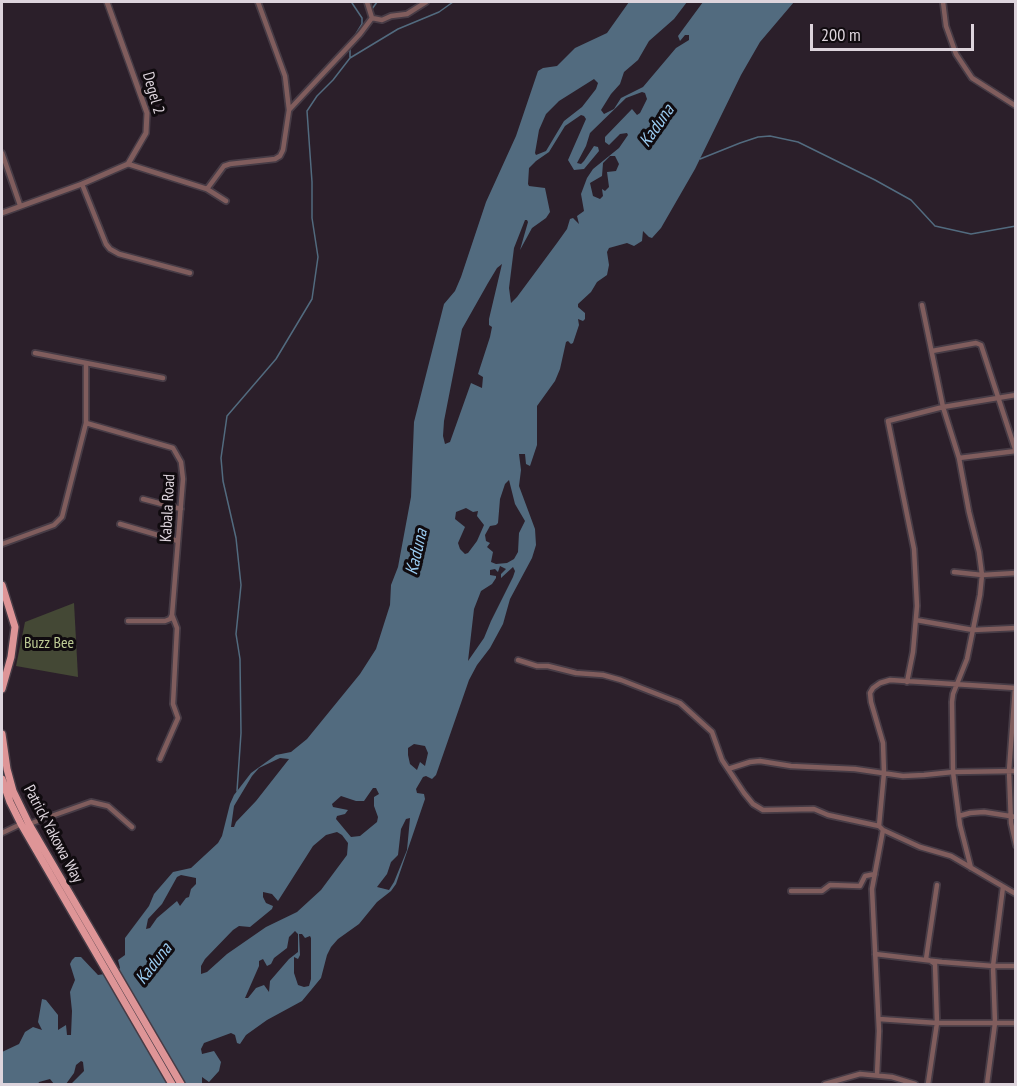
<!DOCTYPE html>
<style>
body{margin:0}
#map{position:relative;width:1017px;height:1086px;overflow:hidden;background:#2b1f2a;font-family:"PT Sans Narrow",sans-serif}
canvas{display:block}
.frame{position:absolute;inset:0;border:3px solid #ddd4dc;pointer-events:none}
.scale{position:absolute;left:810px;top:24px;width:164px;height:27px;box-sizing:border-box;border:3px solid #ddd4dc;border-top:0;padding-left:8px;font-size:18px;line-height:21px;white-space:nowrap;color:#ddd4dc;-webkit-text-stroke:4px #100b0f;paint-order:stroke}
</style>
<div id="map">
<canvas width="1017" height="1086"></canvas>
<div class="frame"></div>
<div class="scale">200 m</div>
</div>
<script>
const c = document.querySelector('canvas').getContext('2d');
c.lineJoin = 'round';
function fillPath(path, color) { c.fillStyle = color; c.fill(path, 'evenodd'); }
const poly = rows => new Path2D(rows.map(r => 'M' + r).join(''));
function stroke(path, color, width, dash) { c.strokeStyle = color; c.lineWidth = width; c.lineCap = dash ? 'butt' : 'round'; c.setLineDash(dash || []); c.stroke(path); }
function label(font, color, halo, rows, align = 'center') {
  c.font = font + ' "PT Sans Narrow",sans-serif'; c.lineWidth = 6; c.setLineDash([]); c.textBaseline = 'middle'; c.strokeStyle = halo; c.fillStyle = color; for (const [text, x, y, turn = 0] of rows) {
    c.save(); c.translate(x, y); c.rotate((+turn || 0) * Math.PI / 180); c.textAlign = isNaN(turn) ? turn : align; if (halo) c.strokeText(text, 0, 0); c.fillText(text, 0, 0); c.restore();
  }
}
const green = poly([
 [74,603,78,677,16,666,25,622]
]);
const water = poly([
 [629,2,687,2,674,19,649,41,638,60,624,72,620,84,611,94,601,110,604,114,614,109,621,98,643,87,676,48,689,40,689,35,685,35,680,41,678,36,703,2,757,2,757,3,794,2,760,42,741,75,695,169,661,228,652,238,649,237,643,231,642,241,634,246,627,243,609,248,607,252,609,265,607,275,597,282,591,292,578,304,578,307,585,313,585,319,583,321,578,319,579,325,573,343,571,344,568,341,566,342,560,369,555,381,537,406,537,445,530,466,526,464,525,454,519,454,521,470,519,486,535,529,536,545,532,558,510,599,503,624,490,648,477,665,469,680,436,775,432,779,426,776,423,777,416,789,417,793,424,794,425,799,396,884,391,891,377,902,359,924,338,939,331,947,327,955,321,978,302,1001,267,1020,246,1035,240,1044,237,1043,235,1035,231,1033,204,1043,201,1049,202,1054,214,1051,221,1062,219,1071,209,1082,202,1077,202,1084,71,1084,84,1071,83,1062,81,1061,76,1065,74,1073,66,1084,54,1084,50,1079,39,1082,38,1084,2,1084,2,1052,19,1044,25,1032,33,1027,42,1030,38,1022,42,999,46,1000,58,1015,58,1030,66,1025,67,1035,71,1035,72,1011,70,992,75,980,70,964,72,960,75,957,81,957,98,975,117,972,120,968,118,960,125,955,125,938,149,906,154,894,173,872,191,868,218,843,222,836,230,804,234,795,251,773,276,755,291,752,307,739,360,674,376,649,390,605,391,585,398,567,411,497,414,422,444,304,455,291,461,277,486,202,516,136,538,71,543,68,557,66,575,48,607,33],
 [594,79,598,83,596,89,582,107,564,121,546,151,536,155,535,153,539,130,546,114,559,101],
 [642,92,645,93,647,99,640,113,637,115,632,109,605,137,605,142,609,145,620,134,627,133,628,135,619,148,593,169,587,178,581,194,584,211,577,216,579,224,573,218,570,219,567,229,557,243,517,297,511,303,509,288,514,248,525,220,527,220,528,222,520,250,532,228,546,218,550,212,545,188,529,186,528,184,529,168,536,161,549,152,565,126,581,115,584,116,586,119,568,160,574,170,584,169,599,151,598,147,594,146,584,161,581,164,577,163,586,146,590,133,626,98],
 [610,156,615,156,619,164,616,171,607,172,609,187,605,191,602,189,603,196,600,199,593,196,590,183,602,176,603,163],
 [502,264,489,319,489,325,492,327,490,337,478,374,483,377,482,388,471,383,450,442,445,444,443,436,444,421,462,329,488,283,497,268],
 [509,480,515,504,525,521,519,533,518,552,514,559,507,563,496,564,491,562,493,552,487,547,490,543,486,541,485,535,490,526,496,525,498,523,500,499,505,484],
 [466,508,473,512,478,511,477,516,484,525,477,541,468,553,465,554,460,549,458,543,465,527,455,519,456,512],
 [500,566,506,569,501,574,501,578,513,567,515,571,513,577,491,621,484,638,468,661,474,609,481,591,492,584,496,578,496,576,490,575,490,570,495,569,498,572],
 [414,744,425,746,428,753,425,766,420,762,417,770,410,764,408,755,408,748],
 [280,758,289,759,256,801,236,822,234,827,231,827,234,806,252,776,259,768],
 [373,788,376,788,379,794,374,797,374,806,378,817,377,822,360,836,351,837,336,819,337,816,345,814,348,810,333,807,332,804,341,796,356,801,364,801],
 [410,818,407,850,394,882,389,890,377,887,387,874,391,862,398,855,401,829,406,819],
 [337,832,342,835,348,843,347,855,321,890,297,912,266,927,227,954,207,972,201,974,201,966,205,959,233,930,239,926,250,927,272,909,273,906,266,903,263,897,263,892,272,894,278,901,313,846,326,835],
 [181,875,196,878,196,884,191,889,189,897,186,898,180,906,177,901,157,918,150,928,146,929,148,919,162,904,177,877],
 [295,931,298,934,298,952,289,959,270,981,269,992,264,985,256,988,248,998,245,998,259,966,259,961,263,959,267,966,271,964,274,958,287,948,289,937],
 [299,934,302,934,305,938,310,936,311,938,311,979,309,986,304,987,298,985,294,973,294,957,298,959,300,955]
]);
const stream = poly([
 [370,7,372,9,377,2],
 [351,42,362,24,362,18,352,3,353,2],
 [350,57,350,47],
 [700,159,740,143,758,137,770,136,798,142,875,180,911,200,935,226,971,234,1016,226],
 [237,791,241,733,240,659,236,634,241,585,236,538,223,481,221,458,227,416,276,359,312,299,318,257,312,218,312,182,307,111,317,96,333,80,350,58,398,29,439,12,453,2]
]);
const minor = poly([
 [367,2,372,18],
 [943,2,946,26,956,54,972,78,1016,106],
 [289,110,360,34,372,18,382,20,391,16,407,14,426,2],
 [2,153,20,205],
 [128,164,207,189,226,201],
 [82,184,106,244,110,249,119,254,190,273],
 [207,189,224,166,230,164,275,159,280,156,283,150,289,110,285,76,258,2],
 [922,305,943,407,959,458,969,512,979,552,982,575,980,595,967,659,953,694,952,702,953,772,960,825,971,868],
 [932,351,976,343,981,345,1016,452],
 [35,353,163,378],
 [86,423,173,448,181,462,183,479,172,615,170,619,165,621,128,621],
 [959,458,1016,451],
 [143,499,181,509],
 [120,524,178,541],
 [2,544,54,525,62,517,86,423,86,364],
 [954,572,982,575,1016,573],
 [916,620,973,630,1016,628],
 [518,660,537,666,548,666,576,673,603,675,621,680,680,703,712,732,722,760,744,793,753,804,763,810,814,809,828,815,879,826,883,830,920,847,951,856,1016,894],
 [907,682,913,652,917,606,914,549,888,421,943,407,1016,395],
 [1015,688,1009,771,1011,823,1016,845],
 [160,759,178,718,173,704,177,628,172,615],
 [728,769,750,762,760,761,791,766,855,769,903,776,924,775,953,772,1016,771],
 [959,816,970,813,984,812,1016,817],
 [29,824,91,802,108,806,132,827],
 [879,826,884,773,883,743,871,702,870,693,873,688,880,683,890,680,1016,688],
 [2,833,21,824],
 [791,891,822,891,830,885,860,886,865,876,875,874],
 [875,954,942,962,993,966,1016,966],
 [926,959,937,885],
 [879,1019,937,1023,1016,1023],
 [877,1075,879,1031,872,889,883,830],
 [825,1084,860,1074,892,1077,915,1084],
 [928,1084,937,1023,935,964,929,960],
 [987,1084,995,1023,993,966,1003,887]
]);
const tertiary = poly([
 [2,213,82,184,128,164,146,133,147,113,107,2]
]);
const primary = poly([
 [2,585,15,627,11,657,2,689],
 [2,734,7,769,13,791,29,824,181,1084],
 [2,779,10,802,21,824,172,1084]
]);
const streetNames = [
 ["Degel 2",153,93,74],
 ["Kabala Road",168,508,-87],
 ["Patrick Yakowa Way",53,834,62]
];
const parkNames = [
 ["Buzz Bee",49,643]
];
const waterNames = [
 ["Kaduna",657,126,-55],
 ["Kaduna",417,552,-77],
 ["Kaduna",154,964,-52]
];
fillPath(green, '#444835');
fillPath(water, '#526b7f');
stroke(stream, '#526b7f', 1.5);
stroke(minor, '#473c46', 8);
stroke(tertiary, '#473c46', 8);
stroke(primary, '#473c46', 10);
stroke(minor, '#805d5d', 4.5);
stroke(tertiary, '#805d5d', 5);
stroke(primary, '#de9597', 7);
label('16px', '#ddd4dc', '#100b0f', streetNames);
label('16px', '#bdca94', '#100b0f', parkNames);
label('italic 18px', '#99caef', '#100b0f', waterNames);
</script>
